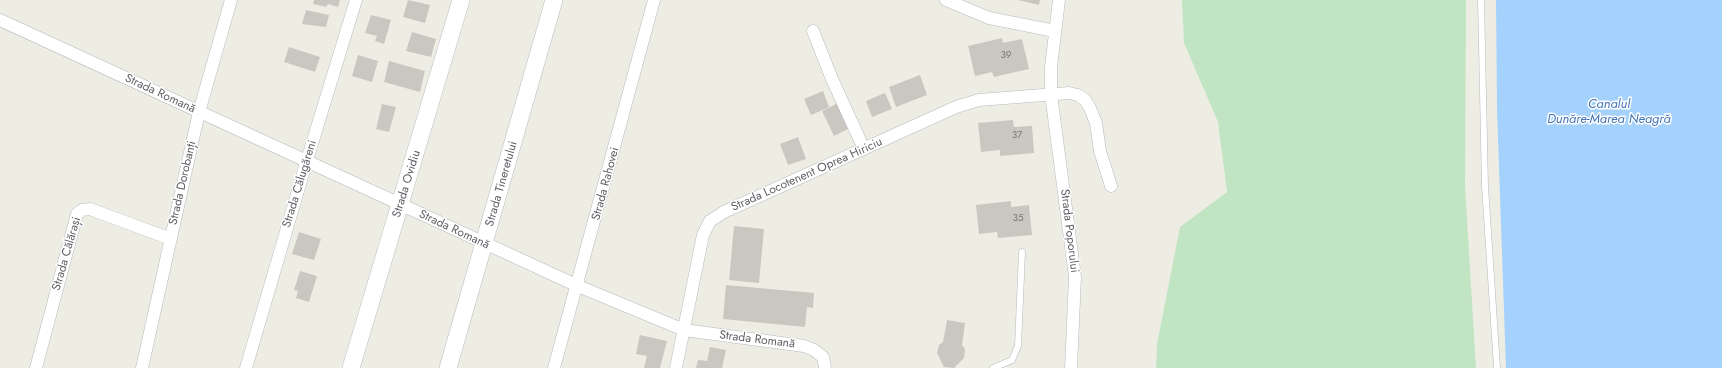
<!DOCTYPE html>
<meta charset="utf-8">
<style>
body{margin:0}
canvas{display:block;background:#eeede4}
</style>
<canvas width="1722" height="368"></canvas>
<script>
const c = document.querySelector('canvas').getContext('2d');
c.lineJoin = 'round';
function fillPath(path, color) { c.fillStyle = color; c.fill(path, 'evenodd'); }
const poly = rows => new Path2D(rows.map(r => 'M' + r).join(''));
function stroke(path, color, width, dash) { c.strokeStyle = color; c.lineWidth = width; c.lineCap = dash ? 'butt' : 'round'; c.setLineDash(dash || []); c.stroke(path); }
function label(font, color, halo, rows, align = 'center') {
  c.font = font + ' Jost,sans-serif'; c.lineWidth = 3; c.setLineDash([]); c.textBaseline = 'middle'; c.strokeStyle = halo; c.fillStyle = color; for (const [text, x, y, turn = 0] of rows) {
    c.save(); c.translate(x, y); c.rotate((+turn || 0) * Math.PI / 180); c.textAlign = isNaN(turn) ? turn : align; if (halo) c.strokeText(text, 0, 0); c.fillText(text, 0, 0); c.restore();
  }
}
const green = poly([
 [1182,0,1466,0,1465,186,1476,368,1156,368,1157,344,1180,227,1227,192,1218,122,1184,43]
]);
const water = poly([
 [1496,0,1722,0,1722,368,1506,368,1497,110]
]);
const building = poly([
 [314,0,340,0,338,7,328,4,326,7,313,4],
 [408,0,430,5,425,23,403,17],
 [1018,0,1040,0,1039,5],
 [306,10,329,15,326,27,302,24],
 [371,15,391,20,384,44,375,41,377,36,365,33],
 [412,32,436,39,431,57,406,51],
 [1002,38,1003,43,1022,39,1029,69,994,77,992,72,975,76,968,46],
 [289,47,320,57,315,72,284,62],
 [358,55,378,61,372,82,352,76],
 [389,61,425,71,420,92,384,82],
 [920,75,927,95,896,107,889,87],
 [823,91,829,107,811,115,804,99],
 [885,93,892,109,872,117,866,101],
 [840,102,852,127,834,136,822,111],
 [382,104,396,107,389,132,376,129],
 [1013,120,1014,127,1032,126,1034,153,1000,156,1000,150,981,152,978,123],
 [798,137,806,159,788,165,780,144],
 [1011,201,1011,207,1029,205,1032,235,998,238,997,232,979,234,976,205],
 [734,226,764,229,759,283,729,280],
 [299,232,321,239,314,260,292,254],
 [300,271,317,276,309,302,296,298,298,291,294,290],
 [726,285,814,293,813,308,807,307,805,327,723,319],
 [947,320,965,323,962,345,965,349,964,358,954,368,944,367,937,353,939,345,943,342],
 [640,335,667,341,660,368,644,368,647,356,636,354],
 [710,347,726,350,722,368,696,368,698,360,707,361]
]);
const lane = poly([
 [1481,0,1485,186,1497,368],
 [993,368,1012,360,1018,346,1022,252]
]);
const street = poly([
 [946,0,989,18,1055,31],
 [1059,0,1051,67,1051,94,1075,277,1071,368],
 [0,20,578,286,684,330,804,346,814,350,823,357,825,368],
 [813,31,832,79,864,149],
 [36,368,77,214,82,210,90,209,171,239],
 [142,368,199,112,231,0],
 [246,368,307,160,356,0],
 [554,368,654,0],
 [676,368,703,235,710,221,724,212,956,107,979,100,1069,93,1078,95,1085,100,1090,108,1096,123,1100,151,1111,186]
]);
const secondary = poly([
 [351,368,461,0],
 [448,368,554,0]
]);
const numberNames = [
 ["39",1006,56],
 ["37",1017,136],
 ["35",1018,219]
];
const streetNames = [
 ["Strada Romană",160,94,25],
 ["Strada Locotenent Oprea Hiriciu",807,175,-24],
 ["Strada Dorobanți",183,183,-77],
 ["Strada Călugăreni",300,184,-73],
 ["Strada Ovidiu",407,184,-73],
 ["Strada Tineretului",502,184,-74],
 ["Strada Rahovei",606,184,-75],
 ["Strada Romană",454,230,25],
 ["Strada Poporului",1069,231,83],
 ["Strada Călărași",67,254,-74],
 ["Strada Romană",757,340,7]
];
const waterNames = [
 ["Canalul",1609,105],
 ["Dunăre-Marea Neagră",1609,120]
];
fillPath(green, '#c1e5c3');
fillPath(water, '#a5d1fd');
fillPath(building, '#cac7c1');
stroke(lane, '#b6b9be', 7);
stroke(street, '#b6b9be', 13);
stroke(secondary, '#b7bac0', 18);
stroke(lane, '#fff', 6);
stroke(street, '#fff', 12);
stroke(secondary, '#fff', 17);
label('10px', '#78797b', null, numberNames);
label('12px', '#5c5f64', '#fff', streetNames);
label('italic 13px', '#4475b8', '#fff', waterNames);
</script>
